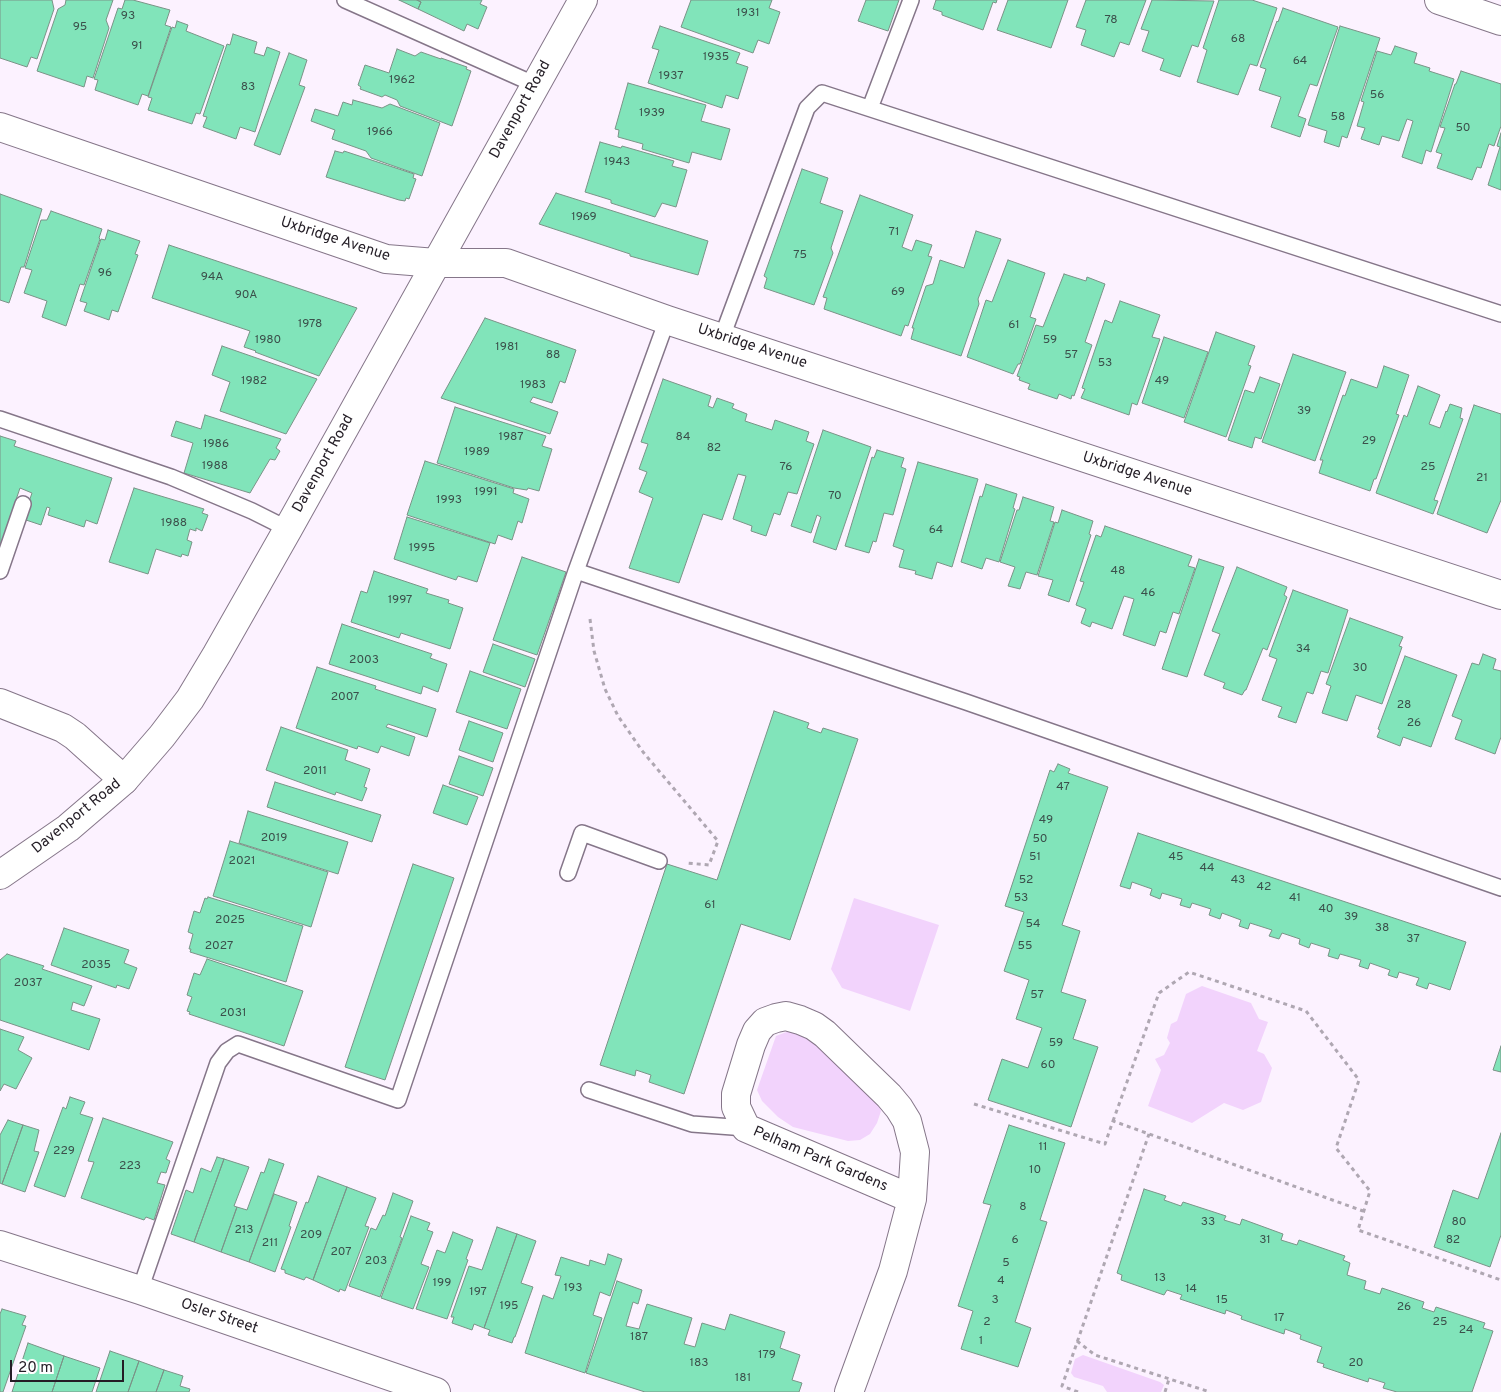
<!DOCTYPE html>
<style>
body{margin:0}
#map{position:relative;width:1501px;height:1392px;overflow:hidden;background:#fcf2ff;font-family:Overpass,sans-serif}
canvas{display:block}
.scale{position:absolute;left:10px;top:1360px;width:114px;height:22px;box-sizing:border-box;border:2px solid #241e26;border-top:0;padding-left:6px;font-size:15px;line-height:18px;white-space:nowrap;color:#241e26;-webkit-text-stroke:4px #fff;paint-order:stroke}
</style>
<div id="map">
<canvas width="1501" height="1392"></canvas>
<div class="scale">20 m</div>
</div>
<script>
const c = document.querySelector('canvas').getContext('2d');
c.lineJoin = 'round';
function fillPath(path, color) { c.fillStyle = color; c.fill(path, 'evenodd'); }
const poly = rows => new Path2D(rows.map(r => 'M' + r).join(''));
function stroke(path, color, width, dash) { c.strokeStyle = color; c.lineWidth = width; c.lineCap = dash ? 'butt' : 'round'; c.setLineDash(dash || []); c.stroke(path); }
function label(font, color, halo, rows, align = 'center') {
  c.font = font + ' Overpass,sans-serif'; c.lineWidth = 4; c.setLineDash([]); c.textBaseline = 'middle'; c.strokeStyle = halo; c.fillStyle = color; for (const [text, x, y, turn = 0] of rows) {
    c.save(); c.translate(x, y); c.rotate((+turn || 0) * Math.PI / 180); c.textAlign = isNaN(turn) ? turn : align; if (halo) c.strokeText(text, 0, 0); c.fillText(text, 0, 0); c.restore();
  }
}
const green = poly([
 [854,898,939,925,910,1011,842,988,831,969],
 [1202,986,1251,1003,1259,1019,1268,1022,1257,1051,1264,1054,1272,1068,1261,1102,1243,1110,1224,1103,1192,1123,1148,1106,1161,1070,1155,1059,1164,1055,1170,1043,1167,1038,1171,1024,1177,1021,1186,994],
 [789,1031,803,1036,819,1045,878,1104,881,1111,877,1123,870,1134,860,1140,848,1141,793,1127,778,1117,762,1101,757,1090,776,1036],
 [1083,1355,1160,1382,1164,1385,1161,1392,1107,1392,1103,1386,1074,1377,1071,1373,1075,1359]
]);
const building = poly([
 [0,0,52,0,54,9,37,59,31,57,27,67,0,58,0,0],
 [66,0,113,0,106,20,109,28,93,78,87,76,84,87,37,71,58,9,65,5,66,0],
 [125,0,133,0,170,10,165,25,171,27,148,96,142,94,138,105,95,90,98,80,94,79,118,8,122,9,125,0],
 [399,0,417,0,421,2,418,9,399,0],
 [417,0,482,0,480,4,487,7,478,29,467,24,464,31,418,9,421,2,417,0],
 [691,0,772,0,769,8,780,12,769,44,758,40,753,53,681,27,691,0],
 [866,0,899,0,888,31,858,21,866,0],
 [936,0,997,0,996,3,993,2,983,30,942,15,942,12,933,9,936,0],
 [1008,0,1068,0,1051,48,997,30,1008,0],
 [1086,0,1146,0,1129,45,1120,42,1114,57,1081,45,1086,30,1076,27,1086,0],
 [1152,0,1214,1,1198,47,1192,45,1180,77,1160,70,1164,59,1142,51,1149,31,1141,29,1152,0],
 [1219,0,1252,0,1277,8,1257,66,1250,64,1238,95,1197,82,1207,50,1203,48,1219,0],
 [1283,8,1338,27,1317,86,1310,84,1298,116,1306,119,1300,137,1271,127,1281,97,1259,90,1266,69,1260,67,1277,21,1278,22,1283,8],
 [177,21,188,25,186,31,224,46,200,114,196,113,192,124,148,110,152,98,148,97,172,27,175,28,177,21],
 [660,26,740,53,736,63,748,67,738,99,726,95,722,108,648,83,659,50,652,48,660,26],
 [1340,26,1380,38,1347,138,1342,136,1339,147,1324,142,1327,131,1308,125,1340,26],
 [233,34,257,42,254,53,264,56,267,47,280,52,255,132,240,127,236,139,203,127,207,117,203,116,227,44,230,45,233,34],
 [1395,46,1417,53,1414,63,1430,68,1429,71,1454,79,1431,152,1426,150,1422,164,1402,157,1413,121,1407,119,1399,141,1382,136,1379,145,1361,139,1365,128,1357,126,1364,102,1361,101,1377,51,1391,55,1395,46],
 [397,49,415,56,421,52,441,59,441,58,467,67,466,69,471,71,452,126,400,106,397,100,385,95,382,97,360,89,361,87,358,85,365,65,389,73,397,49],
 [289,53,307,60,299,85,305,87,280,155,254,145,289,53],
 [1461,71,1501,84,1501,126,1494,146,1489,144,1481,168,1477,167,1472,180,1437,168,1442,154,1436,152,1445,128,1440,127,1455,84,1456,84,1461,71],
 [628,83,706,105,701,121,730,129,721,160,692,152,689,163,642,149,643,144,618,137,619,130,615,129,628,83],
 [353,100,382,108,390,104,440,123,422,176,371,158,366,151,332,139,335,130,311,121,315,109,338,116,343,102,352,105,353,100],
 [1501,133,1501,190,1488,185,1500,147,1497,146,1501,133],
 [600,142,621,148,622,146,674,161,672,166,687,170,676,207,662,203,655,217,611,203,611,200,585,192,600,142],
 [335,151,343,153,344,151,414,174,413,178,416,179,409,199,406,198,405,201,399,200,326,177,335,151],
 [802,169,828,178,820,203,843,211,831,248,833,253,814,305,764,288,767,278,764,276,802,169],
 [556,193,708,241,698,275,630,256,630,254,539,224,556,193],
 [0,194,42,209,24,267,21,267,9,303,0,300,0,194],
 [860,195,913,215,902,247,912,251,916,240,932,245,928,256,932,257,908,326,905,325,901,336,824,309,827,298,823,297,860,195],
 [51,211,102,229,99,238,100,239,84,285,80,284,66,326,42,317,47,301,24,293,32,270,25,268,41,220,47,220,51,211],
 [108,230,140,241,135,254,138,255,118,312,112,310,109,320,84,311,87,303,80,301,101,239,105,240,108,230],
 [976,231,1001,239,978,299,979,304,961,356,911,339,914,328,912,328,926,286,933,284,940,260,964,268,976,231],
 [169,245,357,308,319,376,255,352,256,351,244,347,250,331,152,298,169,245],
 [1008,260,1045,273,1030,317,1036,319,1020,364,1018,364,1013,374,967,357,986,300,992,302,1008,260],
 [1064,274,1086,281,1087,277,1105,284,1085,342,1092,345,1074,396,1072,395,1071,399,1059,394,1057,399,1028,389,1030,384,1019,380,1020,377,1017,376,1036,325,1043,327,1064,274],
 [1120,301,1160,315,1152,337,1160,339,1137,405,1132,403,1129,415,1081,398,1085,389,1082,388,1105,320,1112,323,1120,301],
 [485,318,576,350,565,383,560,381,552,403,533,397,530,402,558,412,550,434,441,398,485,318],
 [1216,332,1255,346,1248,365,1251,366,1226,437,1184,422,1216,332],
 [1164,337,1208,352,1184,418,1142,403,1164,337],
 [222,346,317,379,286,434,220,411,230,382,212,375,222,346],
 [1293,354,1346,372,1315,461,1262,442,1293,354],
 [1384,366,1409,375,1396,414,1399,415,1376,479,1374,479,1370,491,1319,473,1323,460,1320,460,1343,395,1345,396,1351,379,1377,388,1384,366],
 [1260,377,1280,384,1261,439,1255,437,1252,448,1228,440,1245,390,1254,393,1260,377],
 [663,379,711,396,708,406,713,408,717,398,734,404,732,408,747,414,745,421,772,430,775,420,809,432,806,441,814,444,797,494,788,492,780,515,774,513,766,536,751,531,752,526,733,519,746,476,738,474,722,520,703,514,679,583,629,568,653,498,639,492,647,472,639,469,648,444,641,442,663,379],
 [1418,386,1440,395,1429,424,1440,428,1446,411,1447,412,1450,404,1462,408,1460,418,1463,419,1434,500,1438,501,1433,514,1376,493,1404,415,1407,417,1418,386],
 [1474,405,1501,414,1501,500,1487,533,1437,514,1474,405],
 [455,407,546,436,542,446,552,449,539,491,528,488,527,490,514,488,437,463,455,407],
 [205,415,281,439,276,448,280,451,275,460,270,459,250,493,184,473,193,443,171,436,176,421,201,429,205,415],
 [823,430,871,447,836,550,813,542,821,517,817,515,811,533,791,526,823,430],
 [0,436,16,441,14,446,112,478,97,524,86,520,84,527,48,515,50,508,47,507,41,525,23,519,32,493,20,488,0,547,0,436],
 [877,450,904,458,901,467,906,469,893,515,884,513,876,542,873,541,869,553,845,546,872,457,874,458,877,450],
 [425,461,514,489,513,493,529,499,522,523,518,521,512,540,498,535,495,544,407,515,425,461],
 [918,462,978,479,952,567,937,562,932,579,915,574,916,571,899,567,904,550,893,546,918,462],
 [986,484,1017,494,1013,508,1015,509,999,562,986,558,982,569,961,562,980,496,982,497,986,484],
 [134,488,204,509,202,513,208,515,202,531,196,528,196,531,190,529,187,540,192,542,188,556,182,554,181,557,156,549,148,574,109,562,134,488],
 [1023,497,1054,507,1050,521,1054,522,1037,575,1026,572,1020,589,1008,586,1015,567,1000,562,1017,510,1019,510,1023,497],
 [1062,510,1093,521,1089,534,1091,535,1069,602,1048,595,1053,580,1038,576,1055,522,1058,523,1062,510],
 [407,517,490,543,477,582,458,576,456,580,394,559,407,517],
 [1105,526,1192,556,1188,566,1195,568,1179,614,1173,612,1166,633,1160,631,1155,646,1123,635,1134,599,1124,596,1112,629,1092,622,1090,627,1081,623,1086,609,1076,605,1084,582,1080,581,1096,535,1101,537,1105,526],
 [522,557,566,572,537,655,493,640,522,557],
 [1199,559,1224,567,1187,677,1162,669,1199,559],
 [1237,567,1287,587,1284,595,1287,597,1267,650,1263,648,1246,690,1245,690,1242,695,1223,688,1225,683,1204,675,1220,634,1212,631,1237,567],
 [374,571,428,589,426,593,449,600,448,603,463,608,450,649,401,633,399,638,351,622,361,591,367,593,374,571],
 [1293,590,1348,610,1328,673,1321,671,1313,694,1307,692,1296,723,1278,717,1282,707,1262,700,1277,659,1269,656,1293,590],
 [1350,618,1403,637,1399,646,1402,647,1382,704,1356,695,1347,721,1322,713,1331,686,1326,684,1350,618],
 [342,624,432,654,430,658,447,664,438,692,423,686,421,694,329,664,342,624],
 [493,644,535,659,525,687,483,672,493,644],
 [1483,654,1496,659,1493,669,1501,671,1501,737,1495,754,1455,739,1462,720,1452,716,1472,663,1479,665,1483,654],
 [1405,656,1457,675,1431,747,1403,737,1400,746,1377,737,1380,730,1378,729,1405,656],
 [317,667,376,686,375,689,436,709,427,737,388,724,386,727,415,737,409,756,381,746,378,753,358,746,357,749,296,728,317,667],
 [470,671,521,689,507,729,456,712,470,671],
 [774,711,809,723,807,728,821,733,823,728,858,739,790,940,741,924,684,1094,649,1082,651,1075,636,1070,635,1076,600,1065,667,864,717,880,774,711],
 [469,721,503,733,493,762,459,750,469,721],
 [281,727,348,750,345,760,370,769,364,787,367,788,362,801,336,792,335,795,266,770,281,727],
 [459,756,493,768,483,796,449,784,459,756],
 [1058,764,1070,769,1068,773,1108,787,1062,925,1080,931,1061,992,1086,1000,1073,1039,1098,1047,1071,1127,988,1100,1002,1059,1028,1068,1042,1028,1016,1019,1029,980,1004,971,1024,912,1005,906,1050,770,1054,772,1058,764],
 [275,782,381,815,372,842,267,807,275,782],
 [443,785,478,797,467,825,433,813,443,785],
 [248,811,348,842,338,874,239,843,248,811],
 [1138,833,1466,942,1450,990,1429,983,1427,989,1416,985,1419,978,1399,972,1397,978,1388,975,1390,970,1370,963,1368,969,1359,966,1361,960,1340,954,1338,959,1328,956,1330,949,1311,943,1309,948,1299,944,1300,939,1282,933,1279,939,1269,936,1272,930,1250,923,1248,929,1239,926,1241,920,1222,913,1220,919,1209,915,1211,909,1192,903,1190,908,1180,905,1182,899,1162,893,1160,899,1150,895,1152,889,1132,882,1130,889,1120,886,1138,833],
 [230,841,328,872,311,927,213,896,230,841],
 [413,864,454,878,385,1080,345,1067,413,864],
 [208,897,303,926,286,982,190,952,191,949,189,949,193,934,188,932,194,911,200,913,205,898,207,899,208,897],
 [64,928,129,950,124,963,137,968,129,989,117,985,116,988,51,965,64,928],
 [7,954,44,966,42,969,92,986,84,1006,73,1002,71,1010,100,1019,89,1050,0,1020,0,960,7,954],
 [207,959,303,991,284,1046,189,1014,190,1012,187,1011,192,997,187,995,194,973,200,975,207,959],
 [0,1029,24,1037,18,1050,32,1058,16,1089,4,1084,0,1091,0,1029],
 [1501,1046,1501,1072,1493,1070,1501,1046],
 [70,1097,85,1102,80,1114,93,1118,65,1197,34,1186,63,1107,66,1109,70,1097],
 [103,1118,173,1142,166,1159,170,1161,166,1173,161,1172,157,1183,165,1185,154,1220,146,1217,144,1220,81,1198,94,1162,88,1161,103,1118],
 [8,1120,23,1125,2,1184,0,1183,0,1135,8,1120],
 [23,1125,39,1130,34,1151,39,1152,25,1192,2,1184,23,1125],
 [1009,1125,1065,1143,1040,1220,1047,1222,1015,1322,1031,1328,1018,1367,961,1349,973,1311,958,1306,991,1205,983,1203,1009,1125],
 [1501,1133,1501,1235,1490,1267,1434,1247,1453,1190,1478,1199,1501,1133],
 [217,1157,224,1159,194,1242,171,1234,186,1190,193,1193,201,1168,211,1172,217,1157],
 [224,1159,249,1167,234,1206,237,1207,221,1252,194,1242,224,1159],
 [269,1159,284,1164,249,1262,221,1252,237,1207,247,1210,261,1172,264,1173,269,1159],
 [318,1176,347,1187,313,1280,306,1277,304,1280,285,1273,285,1270,281,1269,306,1202,308,1203,318,1176],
 [347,1187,376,1198,365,1226,369,1227,345,1291,340,1289,339,1292,313,1280,347,1187],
 [1144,1189,1166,1196,1164,1200,1181,1206,1183,1202,1226,1216,1224,1220,1240,1225,1242,1219,1283,1234,1281,1240,1297,1245,1299,1240,1345,1256,1343,1260,1350,1263,1347,1275,1366,1281,1364,1289,1380,1294,1382,1288,1424,1302,1422,1308,1434,1312,1436,1307,1485,1323,1483,1328,1493,1331,1472,1392,1397,1392,1383,1388,1385,1383,1369,1378,1368,1382,1323,1367,1324,1364,1317,1362,1322,1347,1300,1339,1301,1335,1285,1329,1284,1334,1241,1319,1242,1316,1226,1310,1225,1314,1180,1299,1182,1295,1167,1290,1164,1295,1121,1280,1122,1275,1117,1273,1144,1189],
 [393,1193,413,1201,400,1237,402,1238,380,1297,349,1286,371,1228,376,1230,383,1215,385,1216,393,1193],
 [274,1194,297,1202,289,1226,291,1227,275,1272,249,1262,274,1194],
 [411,1216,430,1223,427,1230,433,1232,421,1264,429,1267,413,1309,381,1298,411,1216],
 [497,1227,517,1234,484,1328,474,1324,472,1330,452,1323,454,1317,451,1317,469,1266,482,1270,497,1227],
 [453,1232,473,1240,466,1259,468,1260,447,1319,416,1309,437,1250,445,1253,453,1232],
 [517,1234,536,1241,521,1283,533,1287,515,1337,514,1337,512,1343,488,1335,490,1330,484,1328,517,1234],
 [608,1254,622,1259,610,1296,600,1292,593,1315,602,1318,585,1373,525,1353,543,1295,553,1299,561,1276,555,1275,561,1257,589,1266,590,1260,605,1265,608,1254],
 [617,1281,642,1290,638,1304,633,1302,626,1326,639,1329,647,1304,692,1318,684,1344,695,1347,702,1323,725,1330,730,1314,785,1332,780,1348,800,1355,792,1380,802,1383,799,1392,645,1392,586,1373,617,1281],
 [2,1309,26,1316,22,1325,26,1326,3,1392,0,1392,0,1314,2,1309],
 [28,1343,64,1356,52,1392,12,1392,28,1343],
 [110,1351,139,1361,128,1392,96,1392,110,1351],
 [64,1356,100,1368,92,1392,52,1392,64,1356],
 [139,1361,164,1370,156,1392,128,1392,139,1361],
 [164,1370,183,1376,180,1386,190,1389,189,1392,156,1392,164,1370]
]);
const path = poly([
 [590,619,594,651,605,689,618,716,643,752,718,841,709,865,687,863],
 [974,1104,1105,1144,1113,1121,1363,1211],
 [1113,1121,1159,993,1189,972,1306,1011,1359,1080,1336,1148,1370,1191,1358,1230,1501,1280],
 [1077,1341,1095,1355,1210,1392],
 [1078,1392,1062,1386,1149,1134],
 [1165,1392,1169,1379]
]);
const service = poly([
 [345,0,536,85],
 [870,108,911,0],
 [722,337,807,108,822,93,1501,314],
 [0,419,171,477,252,511,288,529],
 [0,571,23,504],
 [576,571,966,702,1501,888],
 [568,873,582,833,659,861],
 [589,1090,692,1124,746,1128],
 [140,1290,218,1063,227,1051,238,1044,398,1100,576,571,667,320]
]);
const minor = poly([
 [1439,0,1501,21],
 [0,127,386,259,436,263,506,263,667,320,1501,595],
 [0,703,63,728,75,736,124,780],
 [0,1245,140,1290,436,1392],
 [849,1392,893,1271,912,1199,915,1152,907,1121,899,1108,889,1096,825,1034,814,1026,800,1020,786,1016,776,1018,765,1022,757,1031,751,1045,736,1094,736,1107,746,1128,912,1199]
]);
const tertiary = poly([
 [0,875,68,828,124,780,162,736,190,699,217,654,288,529,583,0]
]);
const numberNames = [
 ["1931",748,14],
 ["93",128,17],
 ["78",1111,21],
 ["95",80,28],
 ["68",1238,40],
 ["91",137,47],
 ["1935",716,58],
 ["64",1300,62],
 ["1937",671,77],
 ["1962",402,81],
 ["83",248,88],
 ["56",1377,96],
 ["1939",652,114],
 ["58",1338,118],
 ["50",1463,129],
 ["1966",380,133],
 ["1943",617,163],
 ["1969",584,218],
 ["71",894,233],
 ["75",800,256],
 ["96",105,274],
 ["94A",212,278],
 ["69",898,293],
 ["90A",246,296],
 ["1978",310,325],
 ["61",1014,326],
 ["1980",268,341],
 ["59",1050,341],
 ["1981",507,348],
 ["88",553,356],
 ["57",1071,356],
 ["53",1105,364],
 ["1982",254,382],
 ["49",1162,382],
 ["1983",533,386],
 ["39",1304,412],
 ["1987",511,438],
 ["84",683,438],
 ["29",1369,442],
 ["1986",216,445],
 ["82",714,449],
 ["1989",477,453],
 ["1988",215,467],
 ["76",786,468],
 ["25",1428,468],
 ["21",1482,479],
 ["1991",486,493],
 ["70",835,497],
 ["1993",449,501],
 ["1988",174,524],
 ["64",936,531],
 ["1995",422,549],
 ["48",1118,572],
 ["46",1148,594],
 ["1997",400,601],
 ["34",1303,650],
 ["2003",364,661],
 ["30",1360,669],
 ["2007",345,698],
 ["28",1404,706],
 ["26",1414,724],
 ["2011",315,772],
 ["47",1063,788],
 ["49",1046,821],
 ["2019",274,839],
 ["50",1040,840],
 ["51",1035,858],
 ["45",1176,858],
 ["2021",242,862],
 ["44",1207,869],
 ["52",1026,881],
 ["43",1238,881],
 ["42",1264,888],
 ["53",1021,899],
 ["41",1295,899],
 ["61",710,906],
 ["40",1326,910],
 ["39",1351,918],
 ["2025",230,921],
 ["54",1033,925],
 ["38",1382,929],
 ["37",1413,940],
 ["2027",219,947],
 ["55",1025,947],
 ["2035",96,966],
 ["2037",28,984],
 ["57",1037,996],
 ["2031",233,1014],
 ["59",1056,1044],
 ["60",1048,1066],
 ["11",1043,1148],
 ["229",64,1152],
 ["223",130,1167],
 ["10",1035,1171],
 ["8",1023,1208],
 ["33",1208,1223],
 ["80",1459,1223],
 ["213",244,1231],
 ["209",311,1236],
 ["6",1015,1241],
 ["31",1265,1241],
 ["82",1453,1241],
 ["211",270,1244],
 ["207",341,1253],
 ["203",376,1262],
 ["5",1006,1264],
 ["13",1160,1279],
 ["4",1001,1282],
 ["199",442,1284],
 ["193",573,1289],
 ["14",1191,1290],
 ["197",478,1293],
 ["3",995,1301],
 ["15",1222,1301],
 ["195",509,1307],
 ["26",1404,1308],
 ["17",1279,1319],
 ["2",987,1323],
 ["25",1440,1323],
 ["24",1466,1331],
 ["187",639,1338],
 ["1",981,1342],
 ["179",767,1356],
 ["183",699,1364],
 ["20",1356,1364],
 ["181",743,1379]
];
const streetNames = [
 ["Davenport Road",521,110,-61],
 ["Uxbridge Avenue",335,240,18],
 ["Uxbridge Avenue",752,347,18],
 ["Davenport Road",324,464,-61],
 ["Uxbridge Avenue",1137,475,18],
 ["Davenport Road",77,817,-39],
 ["Pelham Park Gardens",820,1160,23],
 ["Osler Street",219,1317,19]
];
fillPath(green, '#f2d3fc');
fillPath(building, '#81e4ba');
stroke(building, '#7a9387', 1);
stroke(service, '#857689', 18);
stroke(minor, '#857689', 30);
stroke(tertiary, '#857689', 30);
stroke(path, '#afa7b2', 3, [4, 4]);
stroke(service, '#fff', 15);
stroke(minor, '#fff', 28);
stroke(tertiary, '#fff', 28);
label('12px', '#3b504b', null, numberNames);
label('15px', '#241e26', '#fff', streetNames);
</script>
